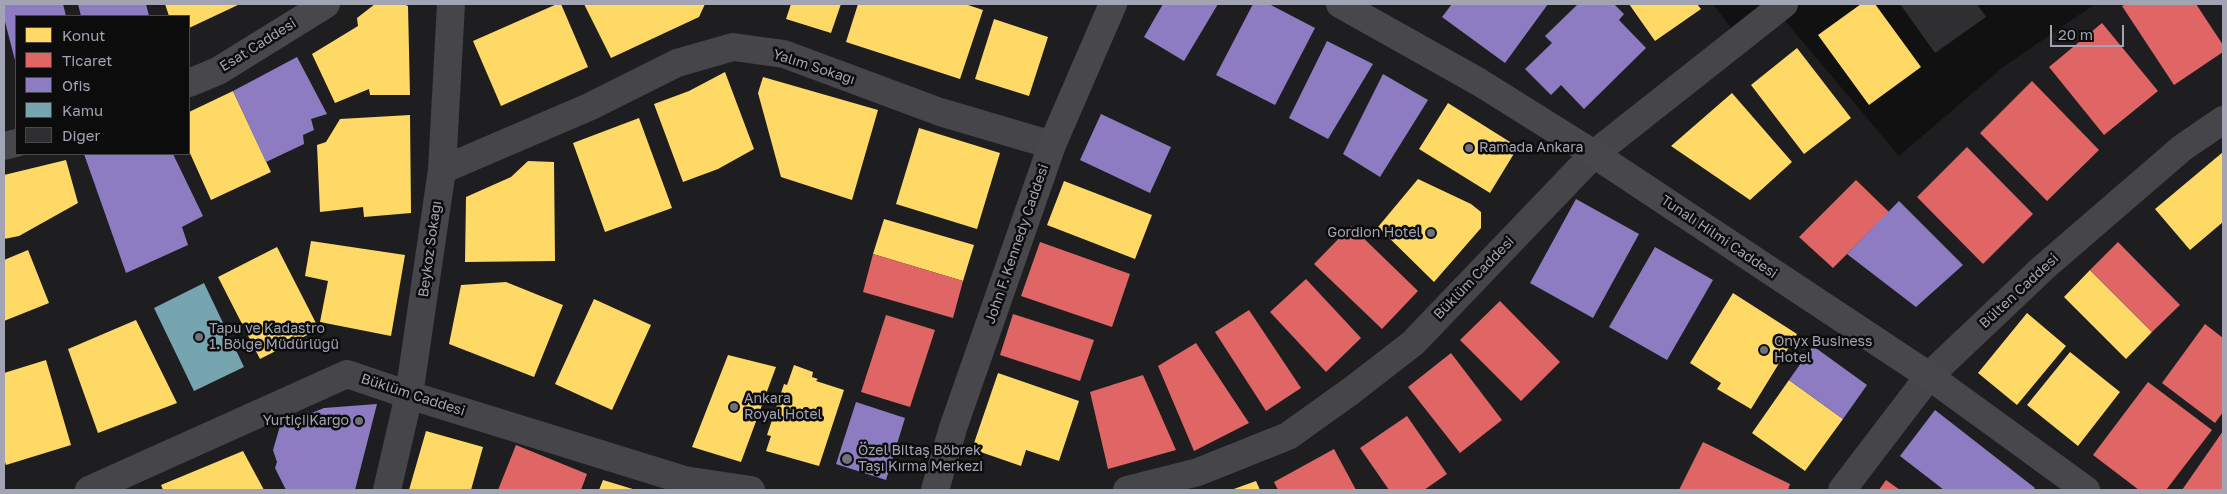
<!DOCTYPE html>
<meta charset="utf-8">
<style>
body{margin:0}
#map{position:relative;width:2227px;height:494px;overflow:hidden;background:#111112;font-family:"Golos Text",sans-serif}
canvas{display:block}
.frame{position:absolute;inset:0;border:5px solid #a2a4b3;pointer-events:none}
.legend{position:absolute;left:15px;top:15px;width:175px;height:140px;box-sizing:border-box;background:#0c0c0d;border:1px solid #48494f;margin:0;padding:6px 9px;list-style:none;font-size:15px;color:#a2a4b3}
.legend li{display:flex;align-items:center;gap:10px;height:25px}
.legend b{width:25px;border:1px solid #48494f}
.scale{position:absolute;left:2050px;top:25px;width:74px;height:22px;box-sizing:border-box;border:2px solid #a2a4b3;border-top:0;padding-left:6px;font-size:15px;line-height:18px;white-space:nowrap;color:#a2a4b3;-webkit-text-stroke:4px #0c0c0d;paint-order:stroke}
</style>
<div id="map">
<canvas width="2227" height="494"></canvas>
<div class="frame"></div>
<ul class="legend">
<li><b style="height:14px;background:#ffd966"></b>Konut</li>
<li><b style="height:14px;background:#e06666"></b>Ticaret</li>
<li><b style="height:14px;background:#8e7cc3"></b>Ofis</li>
<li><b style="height:14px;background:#76a5af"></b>Kamu</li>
<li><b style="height:14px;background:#2f2f31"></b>Diğer</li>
</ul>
<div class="scale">20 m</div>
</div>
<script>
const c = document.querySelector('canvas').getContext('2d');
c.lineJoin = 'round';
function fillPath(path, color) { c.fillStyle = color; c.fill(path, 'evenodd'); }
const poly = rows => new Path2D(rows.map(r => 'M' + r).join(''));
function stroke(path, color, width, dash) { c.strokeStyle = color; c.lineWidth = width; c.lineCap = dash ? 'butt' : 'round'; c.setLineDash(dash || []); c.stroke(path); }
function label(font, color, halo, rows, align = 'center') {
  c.font = font + ' "Golos Text",sans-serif'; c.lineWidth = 5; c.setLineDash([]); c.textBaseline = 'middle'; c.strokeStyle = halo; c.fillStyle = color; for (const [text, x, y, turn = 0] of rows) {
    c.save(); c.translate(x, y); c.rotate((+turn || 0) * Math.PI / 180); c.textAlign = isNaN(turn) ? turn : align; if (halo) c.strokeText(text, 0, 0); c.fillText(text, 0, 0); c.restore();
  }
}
const built = poly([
 [4,4,1713,4,1739,39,1776,10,1899,156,2003,67,2095,4,2223,4,2223,490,4,490],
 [16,16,189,16,189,154,16,154]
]);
const homes = poly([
 [165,4,240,4,189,28,189,16,169,16],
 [375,4,403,4,408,6,410,95,370,95,369,89,335,103,312,54,358,26,357,18],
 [557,4,561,4,588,67,501,106,473,41],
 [584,4,705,4,699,17,611,58],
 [791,4,841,4,831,33,786,19],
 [858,4,965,4,983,10,960,79,846,42],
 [1629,4,1697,4,1701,9,1655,41],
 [1861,4,1875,4,1921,67,1869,105,1818,35],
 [994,19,1048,37,1029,96,975,79],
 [1797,48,1851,118,1804,154,1751,85],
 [725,72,754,149,718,169,683,182,654,104,689,91],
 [763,77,878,110,852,200,781,177,758,93],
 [233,91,271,172,211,200,189,151,189,112],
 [1732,93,1792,162,1750,200,1671,146],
 [1448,103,1518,147,1490,193,1419,149],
 [410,115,411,213,364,217,363,207,320,212,317,145,326,142,340,119],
 [639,118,672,208,605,232,573,143],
 [919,128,1000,153,977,229,896,204],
 [2223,152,2223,222,2190,250,2155,209],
 [66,160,78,203,19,236,4,239,4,175],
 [528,161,554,162,555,261,465,262,466,197,511,177],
 [1418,179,1471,204,1481,212,1481,228,1434,282,1378,227],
 [1064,181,1152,215,1135,259,1047,225],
 [884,219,974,245,963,281,873,254],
 [311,241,405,255,391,336,320,322,328,281,305,276],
 [277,247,319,329,260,359,218,277],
 [28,250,49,303,4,321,4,260],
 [2090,270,2152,332,2126,359,2064,297],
 [506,282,563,305,534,377,449,344,461,285],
 [1733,293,1797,334,1751,409,1717,389,1721,383,1690,363],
 [594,299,651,325,612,410,555,384],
 [2027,313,2066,346,2017,405,1978,373],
 [136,320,177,403,98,433,68,349],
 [2070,352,2120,392,2078,446,2027,405],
 [728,355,776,367,741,462,692,447],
 [46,360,71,445,6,465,4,459,4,373],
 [794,365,813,372,812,377,818,379,816,381,844,390,819,466,766,451,771,436,767,435,784,384,787,385],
 [998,373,1079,401,1059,461,1026,450,1021,466,972,449],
 [1789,380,1843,419,1805,471,1752,433],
 [426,431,483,447,471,490,409,490],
 [243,451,264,490,163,490,161,485],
 [603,480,636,490,599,490],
 [1256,481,1260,490,1231,490]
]);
const shops = poly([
 [2126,4,2196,4,2223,45,2223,52,2174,85,2122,6],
 [2102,23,2158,91,2104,135,2049,67],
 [2032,81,2099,150,2047,201,1980,133],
 [1967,147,2033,214,1983,264,1917,197],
 [1856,180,1889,212,1833,268,1799,237],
 [1351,226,1418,291,1382,329,1314,264],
 [1040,242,1130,274,1112,327,1021,296],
 [2118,242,2180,305,2152,332,2090,270],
 [873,254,963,281,953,318,863,292],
 [1306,279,1361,338,1326,372,1270,312],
 [1500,301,1560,362,1521,401,1460,340],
 [1249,310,1301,388,1266,411,1215,332],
 [1013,314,1094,340,1080,381,1000,355],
 [886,315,935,330,910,407,861,392],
 [2205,324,2223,338,2223,412,2215,423,2162,383],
 [1196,343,1249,423,1194,451,1158,366],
 [1451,353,1502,420,1460,453,1408,387],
 [1143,375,1176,450,1108,469,1090,392],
 [2148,382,2212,430,2166,490,2139,490,2093,455],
 [1407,416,1447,474,1424,490,1389,490,1360,448],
 [2223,431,2223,490,2182,490],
 [1703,442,1790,484,1788,490,1679,490],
 [516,445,587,474,581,490,498,490],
 [1334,449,1356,490,1278,490,1274,482],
 [1886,480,1900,490,1879,490]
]);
const offices = poly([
 [4,4,63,4,66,16,16,16,16,64,4,18],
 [78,4,146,4,149,16,81,16],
 [1163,4,1218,4,1184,61,1144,37],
 [1253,4,1269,4,1315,28,1275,105,1216,75],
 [1452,4,1548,4,1505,63,1442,17],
 [1578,4,1614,4,1624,14,1619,20,1646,48,1584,109,1561,85,1551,95,1525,69,1552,43,1545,36],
 [1327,41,1373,64,1328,139,1289,118],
 [297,57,327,114,311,119,314,130,303,135,304,144,266,162,233,91],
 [1383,74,1428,100,1380,177,1343,154],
 [1101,114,1171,147,1150,193,1080,160],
 [84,154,173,154,203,216,182,227,188,245,126,273],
 [1576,199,1639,234,1593,318,1530,283],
 [1899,201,1963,265,1916,307,1847,254],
 [1655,247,1713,280,1667,360,1609,327],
 [1813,346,1867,385,1843,419,1789,380],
 [856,402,905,418,886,480,836,464],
 [377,404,355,490,286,490,275,468,277,462,273,450,280,426,324,408],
 [1935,410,2035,488,2033,490,1944,490,1900,456]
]);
const public = poly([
 [204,283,244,367,194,391,154,308]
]);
const building = poly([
 [1900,4,1977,4,1986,17,1935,53]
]);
const minor = poly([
 [442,170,589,107,677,63,733,47,784,54,940,112,1052,145],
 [89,490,347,374,409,395,684,480,751,490],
 [387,490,409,395,442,170,451,4],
 [1127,490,1198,472,1288,436,1351,391,1413,343,1594,154,1784,4],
 [1842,490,1929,376,2043,268,2182,148,2223,120]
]);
const major = poly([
 [1340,4,1479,82,1594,154,1929,376,2086,490],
 [189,83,218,71,326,4],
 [4,146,16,143],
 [935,490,953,428,1052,145,1113,4]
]);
const markers = [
 [1469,148,5,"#6f717b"],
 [1431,233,5,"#6f717b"],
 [199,337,5,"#6f717b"],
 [1764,350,5,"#6f717b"],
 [734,407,5,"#6f717b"],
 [359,421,5,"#6f717b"],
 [847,459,6,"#6f717b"]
];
const streetNames = [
 ["Esat Caddesi",258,45,-32],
 ["Yalım Sokağı",814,67,18],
 ["Tunalı Hilmi Caddesi",1719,237,34],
 ["John F. Kennedy Caddesi",1017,244,-71],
 ["Beykoz Sokağı",430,249,-82],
 ["Büklüm Caddesi",1474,278,-46],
 ["Bülten Caddesi",2019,291,-43],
 ["Büklüm Caddesi",413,395,18]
];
const poiNames = [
 ["Ramada Ankara",1479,148],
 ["Gordion Hotel",1421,233,"right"],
 ["Tapu ve Kadastro",209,329],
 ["1. Bölge Müdürlüğü",209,345],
 ["Onyx Business",1774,342],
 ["Hotel",1774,358],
 ["Ankara",744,399],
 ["Royal Hotel",744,415],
 ["Yurtiçi Kargo",349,421,"right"],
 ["Özel Biltaş Böbrek",858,451],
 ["Taşı Kırma Merkezi",858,467]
];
fillPath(built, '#1e1e20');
fillPath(homes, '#ffd966');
fillPath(shops, '#e06666');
fillPath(offices, '#8e7cc3');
fillPath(public, '#76a5af');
fillPath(building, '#2f2f31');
stroke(minor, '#46464a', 28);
stroke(major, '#48484c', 28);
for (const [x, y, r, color] of markers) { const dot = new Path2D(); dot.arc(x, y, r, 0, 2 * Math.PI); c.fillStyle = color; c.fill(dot); stroke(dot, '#0c0c0d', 2); }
label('14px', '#a2a4b3', '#0c0c0d', streetNames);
label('14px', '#a2a4b3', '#0c0c0d', poiNames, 'left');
</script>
